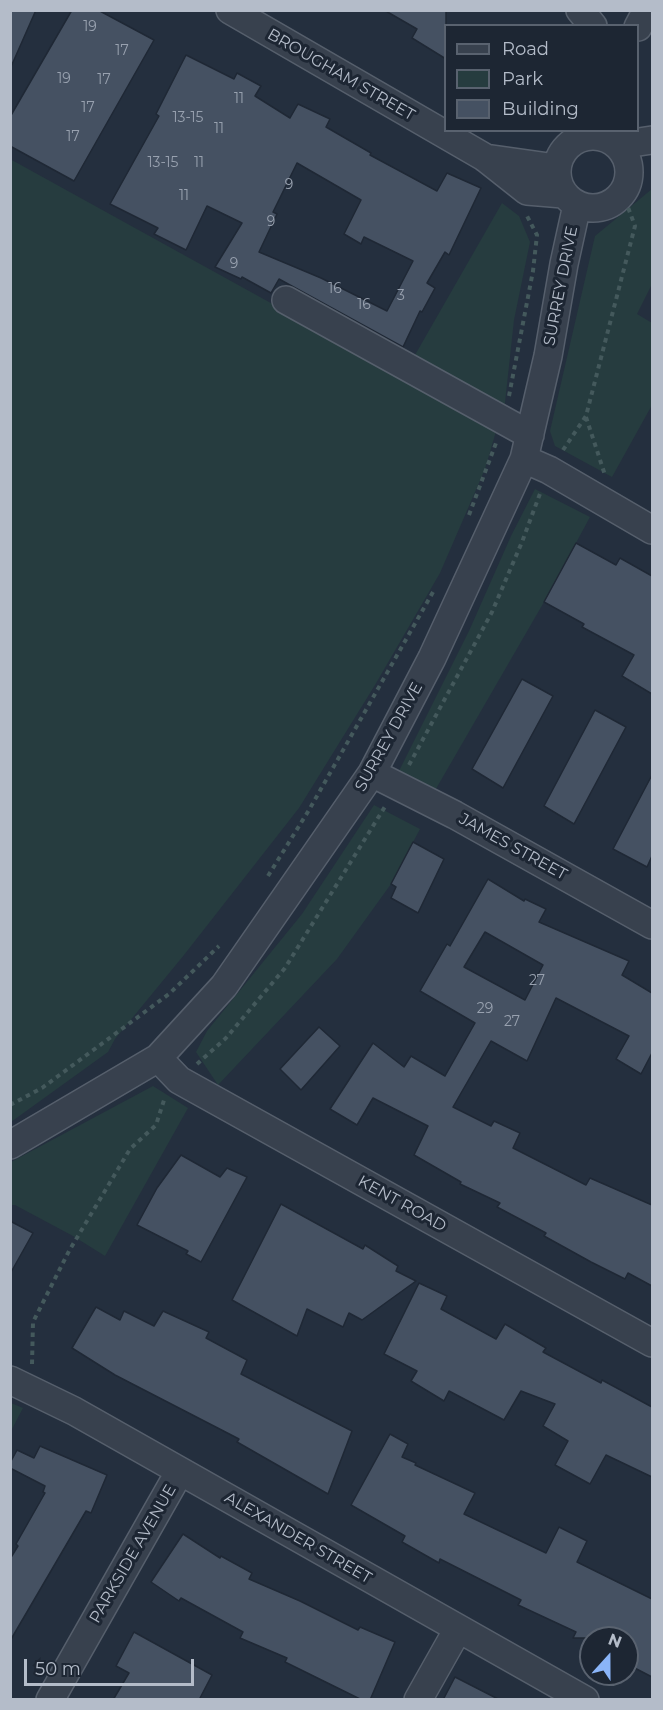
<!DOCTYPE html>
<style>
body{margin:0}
#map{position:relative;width:663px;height:1710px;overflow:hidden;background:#242f3e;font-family:Montserrat,sans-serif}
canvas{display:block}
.frame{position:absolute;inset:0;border:12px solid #b4bcc9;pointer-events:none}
.legend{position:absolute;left:444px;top:24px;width:195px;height:108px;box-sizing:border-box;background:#1d2633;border:2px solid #59626f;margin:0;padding:8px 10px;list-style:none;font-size:18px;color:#b4bcc9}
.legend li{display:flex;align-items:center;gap:12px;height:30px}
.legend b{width:30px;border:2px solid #59626f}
.north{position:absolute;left:579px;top:1626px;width:60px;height:60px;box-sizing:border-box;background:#1d2633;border:2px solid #59626f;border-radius:50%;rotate:21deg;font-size:16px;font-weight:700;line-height:24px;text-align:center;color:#b4bcc9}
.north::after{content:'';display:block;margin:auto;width:21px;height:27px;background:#8ab4f8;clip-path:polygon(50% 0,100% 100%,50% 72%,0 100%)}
.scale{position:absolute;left:24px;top:1659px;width:170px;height:27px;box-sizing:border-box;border:3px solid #b4bcc9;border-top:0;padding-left:8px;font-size:18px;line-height:21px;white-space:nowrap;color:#b4bcc9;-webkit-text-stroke:4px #1d2633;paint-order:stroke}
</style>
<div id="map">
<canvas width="663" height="1710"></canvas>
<div class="frame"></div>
<ul class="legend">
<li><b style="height:8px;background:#38414e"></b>Road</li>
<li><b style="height:16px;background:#263c3f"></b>Park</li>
<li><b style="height:16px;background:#455162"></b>Building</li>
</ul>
<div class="north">N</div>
<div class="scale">50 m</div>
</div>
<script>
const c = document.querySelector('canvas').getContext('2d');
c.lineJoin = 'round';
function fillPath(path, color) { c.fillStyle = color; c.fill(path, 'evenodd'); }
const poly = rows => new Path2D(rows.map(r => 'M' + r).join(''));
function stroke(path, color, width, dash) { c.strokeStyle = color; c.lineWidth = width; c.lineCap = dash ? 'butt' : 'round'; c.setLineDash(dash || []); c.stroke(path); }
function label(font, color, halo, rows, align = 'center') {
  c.font = font + ' Montserrat,sans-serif'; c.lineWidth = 6; c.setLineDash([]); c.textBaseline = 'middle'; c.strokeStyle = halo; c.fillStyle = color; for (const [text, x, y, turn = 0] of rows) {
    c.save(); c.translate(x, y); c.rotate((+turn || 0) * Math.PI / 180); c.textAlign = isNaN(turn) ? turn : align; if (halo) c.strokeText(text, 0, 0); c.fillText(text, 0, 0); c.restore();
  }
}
const green = poly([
 [10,159,403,376,502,203,519,216,530,242,514,320,503,421,497,428,485,469,440,573,375,685,299,808,184,955,115,1039,108,1052,11,1122],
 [652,189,652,284,637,314,652,323,652,405,612,477,555,446,550,431,595,236],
 [535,489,590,517,544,602,433,794,398,773,469,631,511,536],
 [374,805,420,829,391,884,337,959,218,1085,196,1052,207,1031,302,914],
 [153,1086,188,1108,105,1256,73,1236,15,1205,11,1205,11,1162],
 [11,1403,23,1408,11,1431]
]);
const building = poly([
 [10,10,36,10,10,69,10,10],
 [72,10,98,10,154,40,74,181,10,146,10,117,72,10],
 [384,10,446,10,446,59,412,38,417,29,384,10],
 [186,55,234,79,237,73,261,86,255,96,290,118,298,104,330,119,326,127,371,153,370,155,437,191,447,173,481,188,449,255,445,252,427,283,435,288,422,312,420,311,403,347,279,279,271,293,242,277,241,279,215,267,242,223,207,206,186,250,154,234,158,228,110,204,159,116,156,114,186,55],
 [297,163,361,200,344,234,361,244,364,237,413,261,387,311,321,278,259,252,277,214,273,212,297,163],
 [576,543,616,565,620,558,652,576,652,694,622,676,634,655,582,627,584,624,544,602,576,543],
 [522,679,553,696,503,788,472,769,522,679],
 [595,710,626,727,574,824,544,806,595,710],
 [652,775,652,856,647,867,613,849,652,775],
 [413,842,444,859,418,913,391,898,396,887,391,884,413,842],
 [488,879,524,901,525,899,546,909,539,922,629,961,622,975,652,993,652,1053,641,1074,616,1059,629,1036,556,998,527,1061,491,1041,453,1107,491,1126,494,1121,520,1133,513,1148,586,1185,590,1178,652,1205,652,1286,628,1273,625,1279,591,1262,544,1236,546,1233,497,1207,500,1203,460,1184,461,1182,414,1155,428,1126,373,1098,357,1125,330,1109,373,1043,404,1067,411,1056,445,1076,475,1023,420,991,447,944,450,946,488,879],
 [485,932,543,965,525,1000,464,967,485,932],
 [319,1027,340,1046,301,1090,280,1069,319,1027],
 [181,1155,220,1177,227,1168,247,1177,201,1262,186,1254,188,1251,137,1225,157,1188,181,1155],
 [281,1204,363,1249,365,1245,398,1266,396,1271,416,1281,362,1320,349,1313,343,1327,307,1309,297,1336,232,1300,281,1204],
 [10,1221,33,1233,10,1274,10,1221],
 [419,1283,447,1296,441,1309,496,1339,505,1324,546,1348,543,1352,601,1383,602,1380,652,1407,652,1477,606,1455,590,1484,555,1465,568,1441,543,1426,555,1404,521,1391,504,1420,449,1391,444,1401,411,1381,417,1371,384,1354,419,1283],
 [96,1307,120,1320,124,1311,154,1326,163,1311,209,1332,206,1338,247,1360,241,1374,352,1431,328,1494,237,1442,239,1439,115,1375,72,1348,96,1307],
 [390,1434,408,1444,402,1457,416,1463,415,1465,475,1493,464,1514,546,1553,559,1527,587,1541,577,1562,652,1599,652,1677,627,1664,627,1638,573,1638,576,1632,518,1605,521,1600,440,1559,439,1563,402,1542,405,1536,351,1505,390,1434],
 [40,1446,107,1475,91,1513,86,1511,10,1641,10,1559,18,1546,16,1544,45,1493,43,1492,45,1486,10,1468,10,1463,17,1450,34,1458,40,1446],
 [183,1534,220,1558,221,1556,252,1573,249,1579,300,1601,358,1630,360,1627,395,1642,370,1700,362,1700,285,1662,287,1658,240,1638,243,1632,181,1598,179,1601,151,1582,183,1534],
 [134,1632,212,1675,199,1700,113,1700,129,1673,116,1666,134,1632],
 [455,1677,500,1700,443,1700,455,1677]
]);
const path = poly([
 [509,396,533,271,537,235,527,216],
 [586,417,605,475],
 [563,450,586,416,635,226,623,194],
 [469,515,496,443],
 [409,765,492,612,522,542,541,491],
 [268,876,309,810,433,592],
 [197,1064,226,1038,285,968,386,805],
 [10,1105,42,1088,169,994,219,946],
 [32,1364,33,1322,69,1251,130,1149,156,1125,165,1097]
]);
const minor = poly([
 [230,10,484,157,527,191,563,194],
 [580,10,593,26],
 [638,27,647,10],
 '557 172a36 36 0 1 1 72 0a36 36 0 1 1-72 0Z',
 [619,145,652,140],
 [485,158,556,168],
 [286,300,530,435],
 [524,459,549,470,652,530],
 [372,773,455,815,652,925],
 [158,1058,179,1080,652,1343],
 [10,1145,158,1058,224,986,372,773,432,658,524,459,548,356,564,264,577,205],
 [10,1380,74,1411,585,1700],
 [50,1700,180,1471],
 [418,1700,458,1629]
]);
const numberNames = [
 ["19",90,27],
 ["17",122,51],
 ["19",64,79],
 ["17",104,80],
 ["11",239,99],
 ["17",88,108],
 ["13-15",188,118],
 ["11",219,129],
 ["17",73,137],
 ["13-15",163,163],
 ["11",199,163],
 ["9",289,185],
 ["11",184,196],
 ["9",271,222],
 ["9",234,264],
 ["16",335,289],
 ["3",401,296],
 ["16",364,305],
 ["27",537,981],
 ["29",485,1009],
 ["27",512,1022]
];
const streetNames = [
 ["BROUGHAM STREET",341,75,30],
 ["SURREY DRIVE",561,286,-79],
 ["SURREY DRIVE",389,737,-61],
 ["JAMES STREET",513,847,29],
 ["KENT ROAD",402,1204,29],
 ["ALEXANDER STREET",298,1538,30],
 ["PARKSIDE AVENUE",133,1554,-60]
];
fillPath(green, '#263c3f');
fillPath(building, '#455162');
stroke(building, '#1f2835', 1.5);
stroke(minor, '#565f6c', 30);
stroke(path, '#44595c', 4, [4.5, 4.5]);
stroke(minor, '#38414e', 27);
label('14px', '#98a1af', null, numberNames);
label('16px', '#b4bcc9', '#1d2633', streetNames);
</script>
